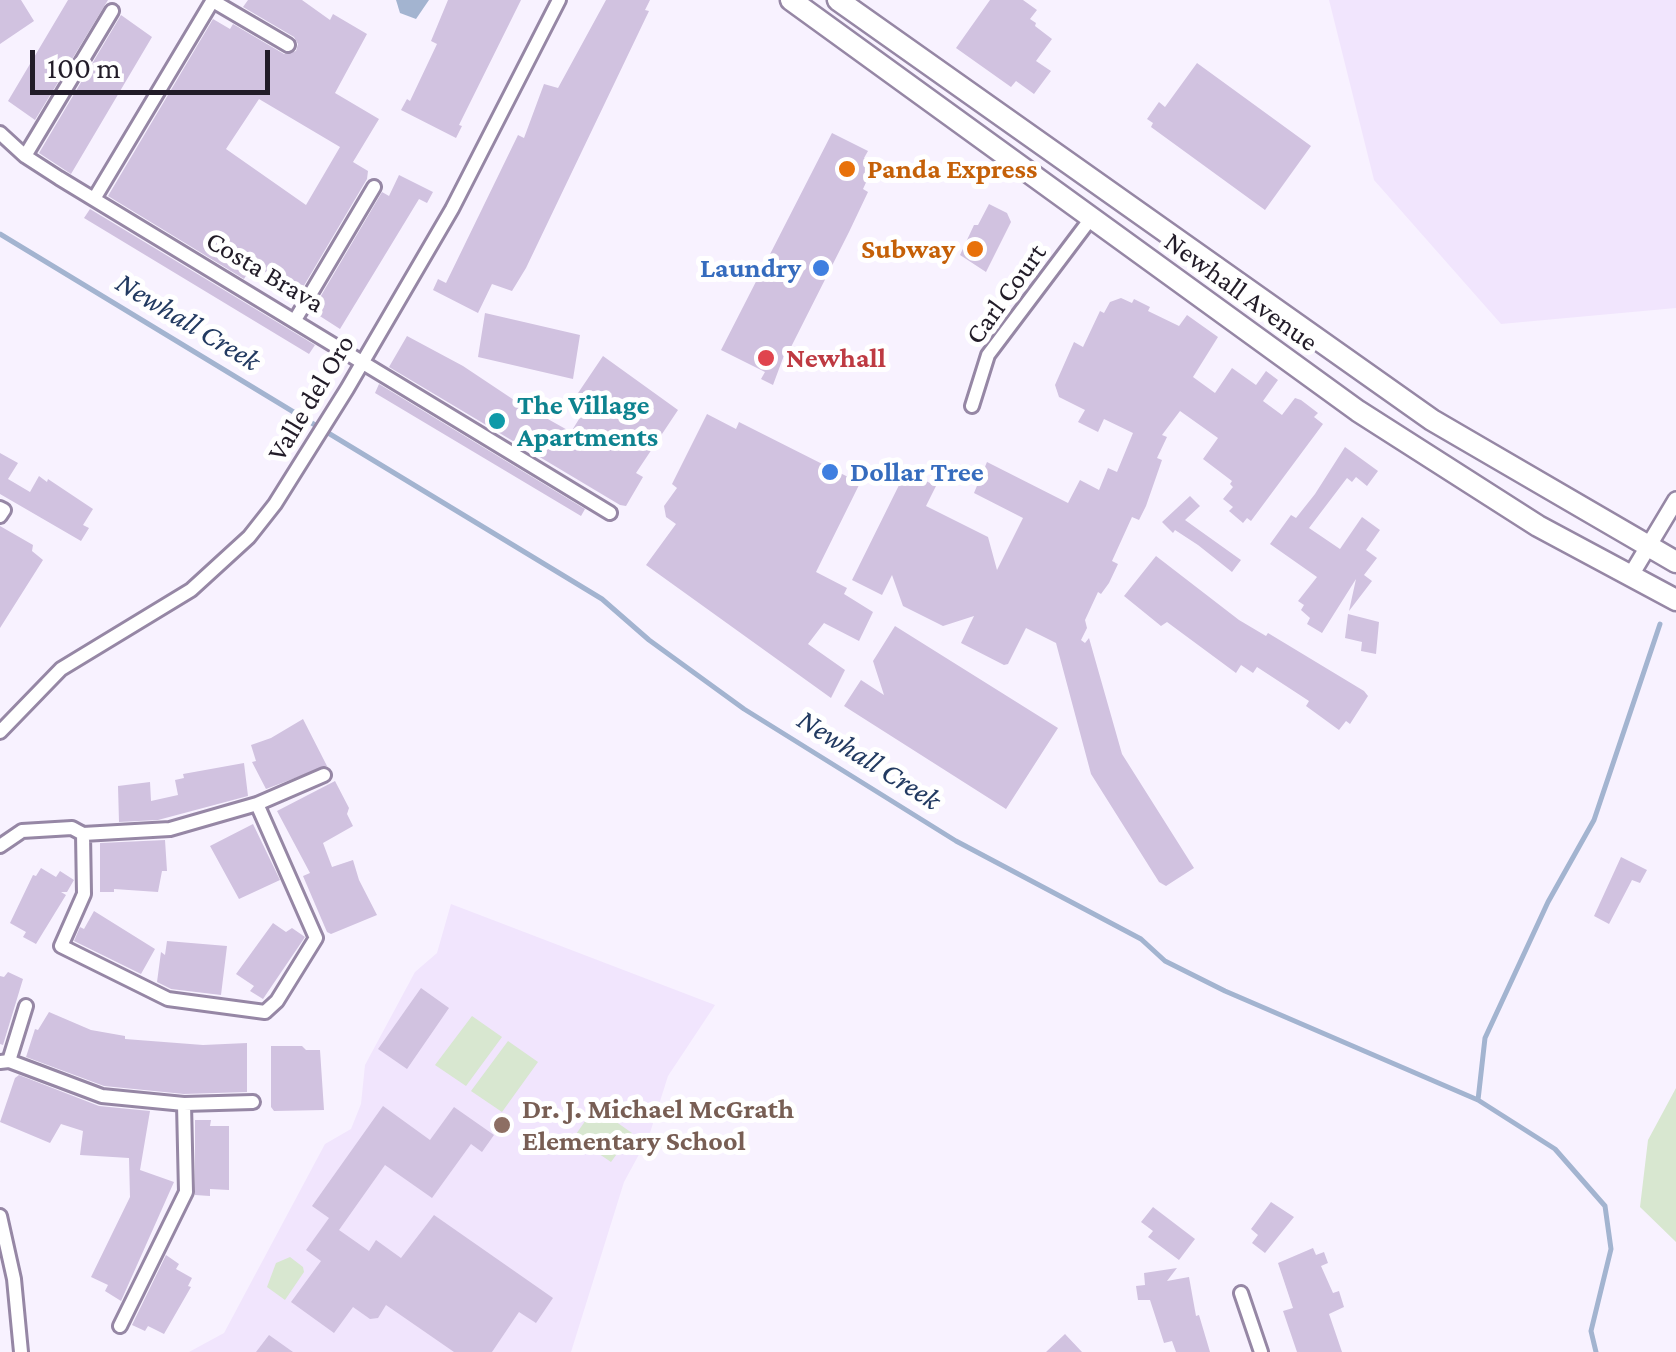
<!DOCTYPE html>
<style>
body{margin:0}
#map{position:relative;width:1676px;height:1352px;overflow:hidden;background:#f8f2ff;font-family:"Crimson Pro",serif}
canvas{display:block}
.scale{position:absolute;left:30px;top:50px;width:240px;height:45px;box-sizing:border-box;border:5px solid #221c28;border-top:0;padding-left:12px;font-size:30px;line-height:35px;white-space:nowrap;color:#221c28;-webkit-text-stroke:8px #fff;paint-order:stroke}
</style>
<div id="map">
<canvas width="1676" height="1352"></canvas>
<div class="scale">100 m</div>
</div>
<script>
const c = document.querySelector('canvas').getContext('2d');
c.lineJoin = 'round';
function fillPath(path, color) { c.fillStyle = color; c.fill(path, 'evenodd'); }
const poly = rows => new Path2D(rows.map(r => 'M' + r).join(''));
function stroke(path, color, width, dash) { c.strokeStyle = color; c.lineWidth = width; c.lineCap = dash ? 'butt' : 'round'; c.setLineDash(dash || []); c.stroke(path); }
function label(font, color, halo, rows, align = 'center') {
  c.font = font + ' "Crimson Pro",serif'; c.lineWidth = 10; c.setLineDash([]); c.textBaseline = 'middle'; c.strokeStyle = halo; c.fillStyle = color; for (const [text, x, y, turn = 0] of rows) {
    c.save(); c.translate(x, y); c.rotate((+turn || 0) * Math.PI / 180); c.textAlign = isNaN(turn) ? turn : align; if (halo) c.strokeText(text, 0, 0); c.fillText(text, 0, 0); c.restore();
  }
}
const built = poly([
 [1329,0,1676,0,1676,308,1501,324,1374,180],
 [451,904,715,1005,668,1076,649,1136,624,1182,571,1352,189,1352,224,1333,325,1144,351,1129,361,1104,365,1065,415,972,437,953]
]);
const green = poly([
 [472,1016,502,1037,466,1086,435,1065],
 [508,1041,538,1062,502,1112,471,1091],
 [1676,1088,1676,1242,1640,1207,1648,1140],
 [595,1107,632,1133,611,1162,574,1137],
 [290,1257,303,1267,304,1272,285,1300,267,1287,276,1263]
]);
const water = poly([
 [396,0,429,0,416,19,400,13]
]);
const stream = poly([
 [0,234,602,599,649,640,744,709,956,841,1141,939,1165,961,1225,991,1478,1100,1555,1149,1605,1206,1611,1249,1591,1331,1596,1352],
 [1478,1100,1485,1038,1548,902,1594,820,1660,624]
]);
const building = poly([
 [0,0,21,0,34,21,0,44],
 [68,0,108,0,35,120,8,101],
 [248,0,302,0,330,20,333,14,367,34,335,93,379,119,353,162,368,171,367,179,299,294,253,264,244,279,108,196,213,19,230,29,233,24,284,54,296,51,298,44,294,37,243,7],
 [259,99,340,147,306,205,226,149],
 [448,0,521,0,459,125,462,126,456,138,401,110,407,99,410,101,437,44,431,41],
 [606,0,650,0,645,10,649,11,526,268,512,291,492,284,478,313,433,290,438,279,446,283,518,135,524,138,544,84,558,88],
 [990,0,1023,0,1037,10,1030,19,1036,23,1035,26,1052,39,1036,61,1051,71,1034,94,1016,81,1011,87,956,48],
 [121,15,152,37,71,174,39,153],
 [1197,63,1311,146,1265,210,1151,127,1153,123,1147,119,1159,102,1165,107],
 [832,133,868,151,864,158,875,163,863,189,868,192,849,232,790,349,786,350,773,385,761,379,765,372,721,350],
 [399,175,433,192,427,203,419,199,340,329,312,311,382,192,389,196],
 [989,204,1007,213,1011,222,986,272,960,255,974,225,978,225],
 [90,209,315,345,309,354,84,218],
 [1121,298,1132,303,1134,299,1150,307,1148,311,1179,326,1187,315,1218,337,1193,377,1215,393,1232,368,1256,385,1266,371,1278,380,1263,401,1282,415,1295,398,1301,400,1318,413,1314,417,1323,424,1251,521,1247,518,1243,523,1229,511,1233,507,1223,499,1233,487,1230,484,1232,481,1203,459,1218,438,1180,411,1162,435,1167,437,1157,458,1162,460,1146,506,1139,520,1132,517,1112,561,1118,564,1109,583,1101,594,1098,592,1085,620,1087,628,1081,640,1085,643,1089,638,1122,754,1194,868,1166,886,1159,882,1091,774,1056,643,1026,628,1008,664,1004,665,961,643,974,616,943,626,903,606,892,575,882,595,852,580,906,471,936,486,926,506,988,537,997,570,1023,518,974,493,987,462,1068,503,1080,480,1099,490,1108,468,1117,472,1133,433,1104,419,1098,432,1078,422,1085,410,1059,397,1055,385,1074,342,1083,347,1100,311,1104,313,1110,302],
 [485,313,580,335,573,379,478,357],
 [407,336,463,366,514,400,571,432,584,411,572,402,603,356,678,410,636,473,643,477,626,506,620,505,389,367],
 [379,384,585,509,581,516,375,393],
 [707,414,736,429,739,422,860,483,816,572,847,588,844,594,873,612,859,641,824,623,808,644,845,670,831,698,646,565,676,524,666,517,664,506,677,488,672,484],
 [1345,447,1378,471,1367,486,1356,477,1352,482,1347,478,1309,528,1340,549,1362,517,1380,530,1366,550,1377,558,1364,575,1372,581,1349,611,1356,579,1322,633,1307,624,1310,618,1301,610,1304,605,1298,601,1317,577,1270,544,1291,515,1296,518,1315,494],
 [0,453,18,463,8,479,30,492,39,476,47,482,48,479,93,509,83,525,89,528,81,541,0,494],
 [1190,496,1200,506,1185,520,1241,560,1232,572,1198,545,1175,530,1173,533,1162,522],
 [0,526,33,545,32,551,43,560,0,628],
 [1156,556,1239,620,1266,636,1268,633,1364,691,1368,696,1350,724,1346,721,1339,730,1306,706,1309,701,1257,667,1253,673,1241,665,1236,673,1167,622,1161,626,1124,596],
 [1348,614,1379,622,1376,654,1361,651,1362,642,1345,638],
 [895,626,1058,728,1006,809,844,706,861,680,884,695,873,661],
 [303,719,327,766,266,789,252,762,256,761,251,745,271,738],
 [244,763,248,796,158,820,119,822,118,786,150,782,151,801,178,795,175,780,184,778,183,774],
 [335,781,349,808,347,814,353,826,323,843,332,867,353,860,359,880,377,915,331,934,327,932,303,876,310,873,277,811],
 [253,824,280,880,239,899,210,846],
 [165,840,167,871,162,871,158,892,114,889,114,892,100,892,100,843],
 [1621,857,1647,870,1640,883,1632,880,1609,924,1594,916],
 [41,868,56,877,60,871,74,880,67,892,61,892,66,895,36,944,23,937,26,932,10,923,33,875,36,876],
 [94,911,155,949,141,974,74,941,80,927,84,929],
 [273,923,286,932,292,928,305,937,263,999,250,991,254,986,236,974],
 [167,941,227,946,221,995,171,989,157,982,161,952,165,955],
 [8,972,23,979,3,1045,0,1044,0,976,4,977],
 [421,988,449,1008,407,1069,378,1049],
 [49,1012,91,1030,125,1036,125,1039,203,1045,247,1043,247,1092,184,1094,104,1086,26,1057,35,1029,38,1030],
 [271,1046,302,1046,306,1050,320,1050,324,1110,274,1111,271,1107],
 [19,1075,99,1106,150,1111,140,1170,174,1182,121,1301,105,1291,108,1285,91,1277,130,1197,129,1158,80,1155,83,1131,61,1124,50,1143,0,1122,15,1078],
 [383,1106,430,1140,454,1107,494,1135,482,1152,471,1144,432,1198,385,1165,339,1230,369,1251,376,1240,401,1258,434,1215,553,1298,536,1323,519,1312,492,1352,454,1352,386,1305,378,1318,370,1319,353,1307,334,1333,291,1302,321,1261,306,1250,329,1218,312,1206],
 [195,1120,211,1120,210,1126,229,1126,229,1190,210,1189,210,1196,195,1195],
 [1271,1202,1294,1217,1265,1253,1252,1243,1258,1235,1251,1229],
 [1153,1207,1195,1239,1179,1260,1148,1237,1153,1231,1141,1222],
 [1313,1248,1316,1255,1324,1252,1328,1263,1321,1266,1333,1293,1339,1291,1344,1307,1329,1314,1342,1352,1297,1352,1283,1311,1293,1308,1278,1263],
 [166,1255,179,1264,176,1269,192,1278,188,1286,191,1287,164,1334,148,1326,145,1331,132,1325],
 [1177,1268,1167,1281,1189,1277,1196,1316,1199,1315,1210,1352,1176,1352,1172,1341,1164,1343,1150,1300,1138,1300,1136,1286,1145,1285,1144,1273],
 [1065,1334,1082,1352,1046,1352],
 [269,1335,293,1352,256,1352]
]);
const minor = poly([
 [213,1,288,45],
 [0,133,25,156,59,178,610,513],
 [25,156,112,11],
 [94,199,213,0],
 [295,320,374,187],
 [972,406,988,355,1092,217],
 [0,508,4,510,0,516],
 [0,732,61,669,191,590,249,537,275,504,347,389,452,209,559,0],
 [83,834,84,894,61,946,168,999,265,1012,277,1001,316,938,257,804],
 [0,846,22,831,72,828,83,834,170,829,257,804,324,775],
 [9,1061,26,1006],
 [0,1062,9,1061,102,1096,184,1104,253,1102],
 [0,1216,14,1279,21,1352],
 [1241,1293,1261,1352],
 [120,1326,186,1192,184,1104]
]);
const tertiary = poly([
 [1631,575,1676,500]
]);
const primary = poly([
 [791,0,1358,411,1538,526,1676,600],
 [838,0,1432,420,1676,562]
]);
const markers = [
 [847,169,10,"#e8710a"],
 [975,249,10,"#e8710a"],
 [821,268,10,"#3f7fe0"],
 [766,358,10,"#e0444e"],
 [497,421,10,"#0f9aa8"],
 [830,472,10,"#3f7fe0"],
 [502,1125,10,"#8d6e63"]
];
const foodNames = [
 ["Panda Express",867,169],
 ["Subway",955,249,"right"]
];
const shopNames = [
 ["Laundry",801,268],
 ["Dollar Tree",850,472,"left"]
];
const streetNames = [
 ["Costa Brava",265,272,31],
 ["Newhall Avenue",1241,292,36],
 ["Carl Court",1006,294,-54],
 ["Valle del Oro",311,398,-59]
];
const healthNames = [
 ["Newhall",786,358]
];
const cultureNames = [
 ["The Village",517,405],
 ["Apartments",517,437]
];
const educationNames = [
 ["Dr. J. Michael McGrath",522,1109],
 ["Elementary School",522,1141]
];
const waterNames = [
 ["Newhall Creek",188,322,31],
 ["Newhall Creek",869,760,32]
];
fillPath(built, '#f1e5fd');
fillPath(green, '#d8e7d0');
fillPath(water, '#a3b4d0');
stroke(stream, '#a3b4d0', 5);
fillPath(building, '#d1c2e0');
stroke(minor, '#9687a5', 18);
stroke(tertiary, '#9687a5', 20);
stroke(primary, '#9687a5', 25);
stroke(minor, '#fff', 12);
stroke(tertiary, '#fff', 15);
stroke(primary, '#fff', 20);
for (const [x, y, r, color] of markers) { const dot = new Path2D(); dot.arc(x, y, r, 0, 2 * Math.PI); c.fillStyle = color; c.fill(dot); stroke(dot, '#fff', 4); }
label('bold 28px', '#c56008', '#fff', foodNames, 'left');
label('bold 28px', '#366cbe', '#fff', shopNames, 'right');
label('28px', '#221c28', '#fff', streetNames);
label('bold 28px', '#be3a42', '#fff', healthNames, 'left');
label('bold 28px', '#0d838f', '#fff', cultureNames, 'left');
label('bold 28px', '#785e54', '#fff', educationNames, 'left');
label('italic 30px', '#223a61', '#fff', waterNames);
</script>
